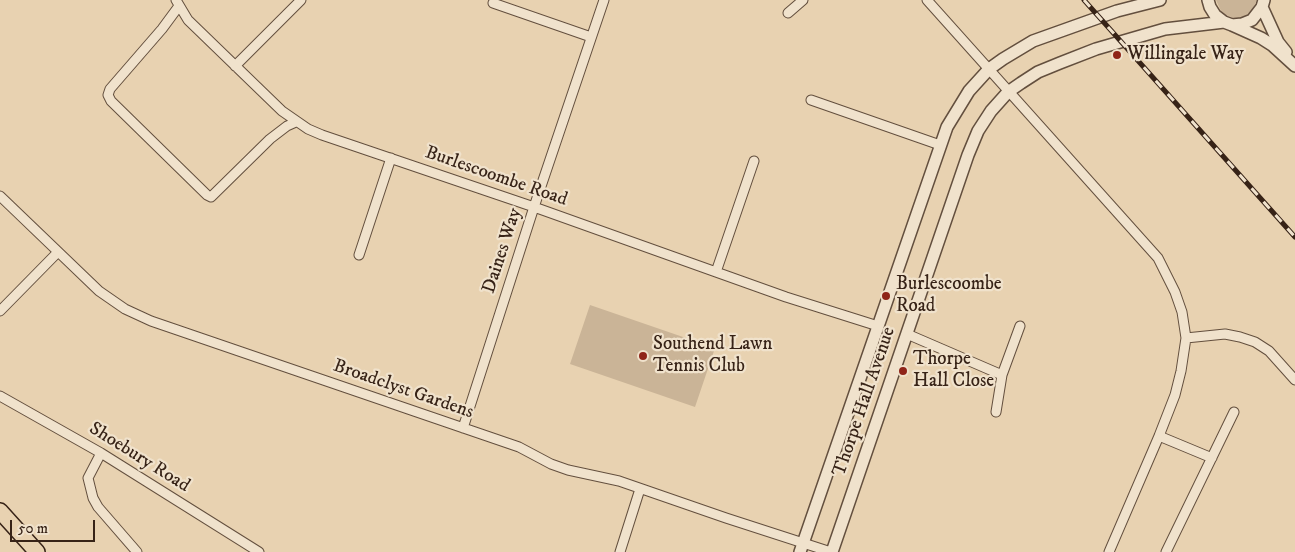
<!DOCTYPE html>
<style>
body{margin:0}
#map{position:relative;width:1295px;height:552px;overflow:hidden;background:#e8d2b1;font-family:"IM FELL DW Pica",serif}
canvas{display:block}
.scale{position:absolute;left:10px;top:520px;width:85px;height:22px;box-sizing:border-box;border:2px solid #372317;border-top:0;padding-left:6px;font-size:15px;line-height:18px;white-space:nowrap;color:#372317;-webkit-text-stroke:4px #f0e2cc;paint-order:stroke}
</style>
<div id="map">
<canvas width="1295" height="552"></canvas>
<div class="scale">50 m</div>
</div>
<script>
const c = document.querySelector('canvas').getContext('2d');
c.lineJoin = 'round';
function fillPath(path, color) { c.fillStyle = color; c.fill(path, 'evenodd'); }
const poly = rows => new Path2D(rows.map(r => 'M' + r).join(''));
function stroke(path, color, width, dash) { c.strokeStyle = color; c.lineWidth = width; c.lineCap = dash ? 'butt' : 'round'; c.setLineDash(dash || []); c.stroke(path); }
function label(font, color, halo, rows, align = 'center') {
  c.font = font + ' "IM FELL DW Pica",serif'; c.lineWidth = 4.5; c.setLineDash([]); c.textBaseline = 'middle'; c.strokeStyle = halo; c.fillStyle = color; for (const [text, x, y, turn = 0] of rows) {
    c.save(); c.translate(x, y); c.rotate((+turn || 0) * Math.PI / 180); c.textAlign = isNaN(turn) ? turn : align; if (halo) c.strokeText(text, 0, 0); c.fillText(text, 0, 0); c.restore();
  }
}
const green = poly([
 [1216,0,1257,0,1251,12,1241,18,1234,18,1223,14,1220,9],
 [590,305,715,348,695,407,570,364]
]);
const minor = poly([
 [176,0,188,20,282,111,308,129,322,135,534,207,786,297,878,326],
 [927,0,1158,258,1175,292,1182,312,1186,338,1181,371,1175,395,1159,436,1109,552],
 [493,3,591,37],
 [179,6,162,29,110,89,108,95,111,101,207,195,211,197,270,139,287,126,296,122],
 [788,13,803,0],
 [235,66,301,0],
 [811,100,940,145],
 [0,196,99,291,125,309,151,321,519,447,551,464,568,470,619,481,726,518,831,552],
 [359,255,391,158],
 [716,272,754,161],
 [0,311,58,252],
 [907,334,1002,375,996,412],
 [1186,338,1225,334,1240,337,1255,342,1269,351,1295,380],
 [1002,375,1020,326],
 [0,396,101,453,259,552],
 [463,428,534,207,604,0],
 [1159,436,1212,458],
 [101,453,88,478,93,498,98,507,137,552],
 [620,552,640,489],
 [1166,552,1234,412]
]);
const tertiary = poly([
 [1208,0,1210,7,1215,15,1224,22,1232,25,1242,24,1252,20,1262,7,1264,0],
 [1262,7,1278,42,1286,52],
 [1232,25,1261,38,1272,45,1295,66],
 [800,552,947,127,969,91,989,69,1003,59,1033,41,1117,11,1160,0],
 [832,552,968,155,978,131,991,111,1008,92,1021,83,1038,72,1060,63,1096,49,1165,29,1224,22]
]);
const primary = poly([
 [0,511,37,552]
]);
const rail = poly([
 [1084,0,1295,237]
]);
const markers = [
 [1117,55,5,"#8f2418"],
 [886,296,5,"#8f2418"],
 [643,356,5,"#8f2418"],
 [903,371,5,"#8f2418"]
];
const poiNames = [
 ["Willingale Way",1127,55],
 ["Burlescoombe",896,285],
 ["Road",896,307],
 ["Southend Lawn",653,345],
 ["Tennis Club",653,367],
 ["Thorpe",913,360],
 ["Hall Close",913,382]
];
const streetNames = [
 ["Burlescoombe Road",496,177,19],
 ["Daines Way",503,251,-72],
 ["Broadclyst Gardens",403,390,19],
 ["Thorpe Hall Avenue",865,402,-71],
 ["Shoebury Road",139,458,32]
];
fillPath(green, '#cab497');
stroke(minor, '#634f3e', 11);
stroke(tertiary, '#634f3e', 14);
stroke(primary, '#372317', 18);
stroke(minor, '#f0e2cc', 9);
stroke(tertiary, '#f0e2cc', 11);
stroke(primary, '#e8d2b1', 15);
stroke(rail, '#372317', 5);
stroke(rail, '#f0e2cc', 3, [9]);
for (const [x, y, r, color] of markers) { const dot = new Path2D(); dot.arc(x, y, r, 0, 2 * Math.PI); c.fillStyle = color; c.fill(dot); stroke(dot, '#f0e2cc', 2); }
label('19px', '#372317', '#f0e2cc', poiNames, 'left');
label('19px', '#372317', '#f0e2cc', streetNames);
</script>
